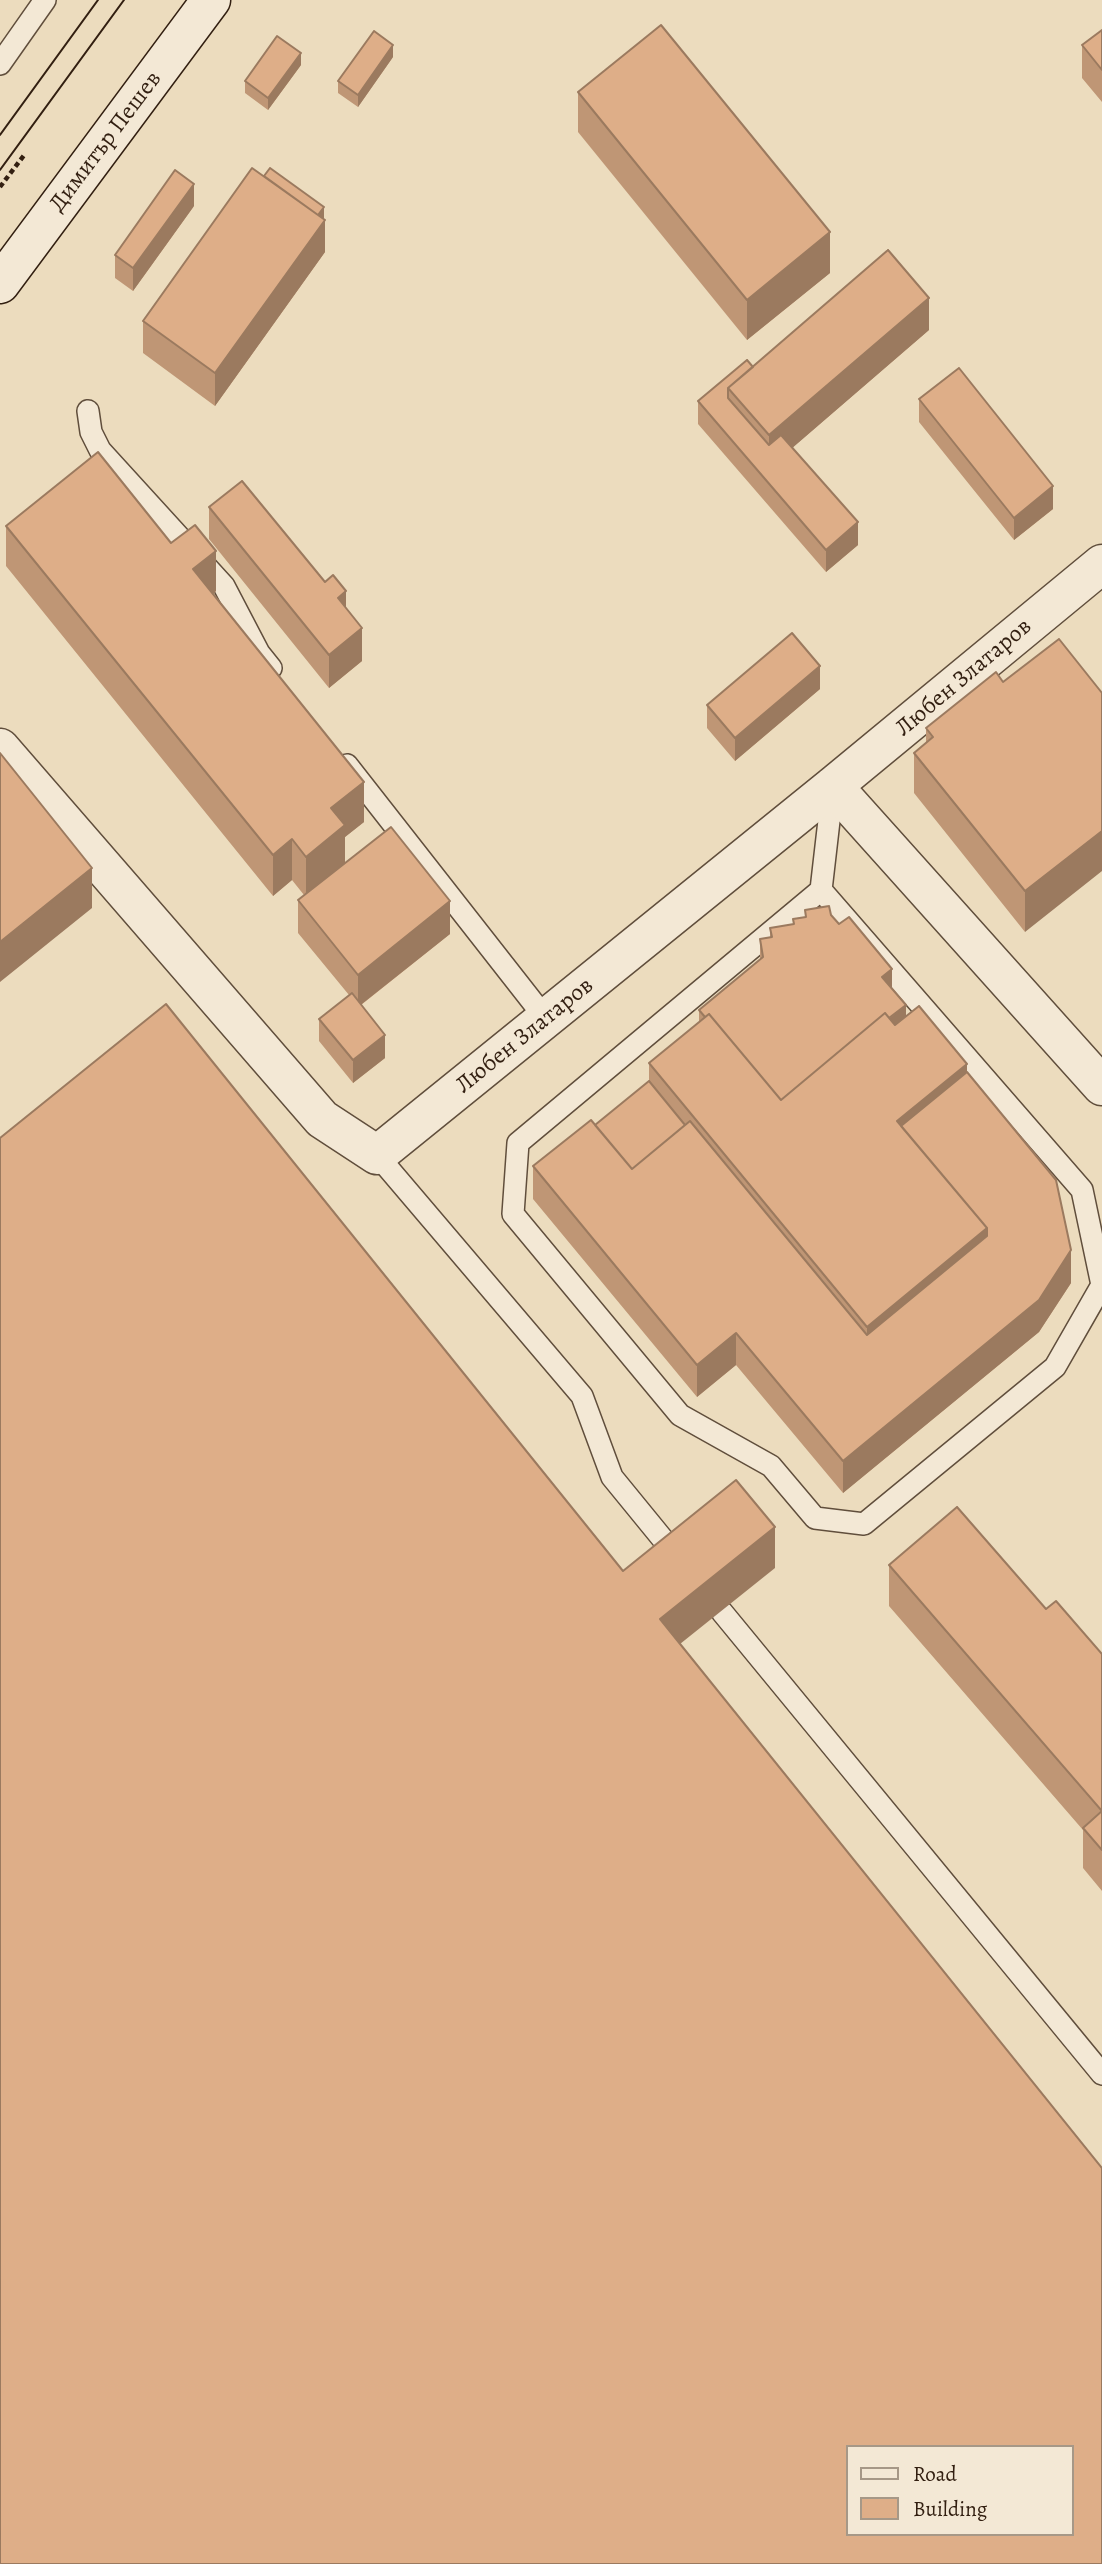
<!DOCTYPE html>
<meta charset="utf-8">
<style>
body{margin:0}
#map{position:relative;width:1102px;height:2564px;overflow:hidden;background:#ecdcbe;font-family:Alegreya,serif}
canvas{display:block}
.legend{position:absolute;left:846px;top:2445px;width:228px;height:91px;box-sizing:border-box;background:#f3e8d5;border:2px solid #a69887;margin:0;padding:9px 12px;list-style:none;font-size:21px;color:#321f11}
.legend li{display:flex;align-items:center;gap:14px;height:35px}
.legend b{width:35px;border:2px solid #a69887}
</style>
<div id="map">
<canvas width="1102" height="2564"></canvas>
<ul class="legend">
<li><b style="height:9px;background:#f3e8d5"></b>Road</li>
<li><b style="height:19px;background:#deae88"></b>Building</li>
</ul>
</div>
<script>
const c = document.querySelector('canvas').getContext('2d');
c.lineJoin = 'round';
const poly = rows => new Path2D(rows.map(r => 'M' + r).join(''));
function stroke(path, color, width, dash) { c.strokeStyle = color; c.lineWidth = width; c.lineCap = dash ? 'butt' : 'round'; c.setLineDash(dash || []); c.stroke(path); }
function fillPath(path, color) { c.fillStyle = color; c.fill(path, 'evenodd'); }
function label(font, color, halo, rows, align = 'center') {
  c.font = font + ' Alegreya,serif'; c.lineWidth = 5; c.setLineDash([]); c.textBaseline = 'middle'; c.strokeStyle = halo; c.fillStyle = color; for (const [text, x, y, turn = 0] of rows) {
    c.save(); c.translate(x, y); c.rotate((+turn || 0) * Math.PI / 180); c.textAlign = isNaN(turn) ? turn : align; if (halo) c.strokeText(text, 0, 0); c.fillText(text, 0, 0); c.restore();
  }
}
const path = poly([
 [0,187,25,154]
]);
const service = poly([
 [0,64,45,0],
 [88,411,91,432,100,450,224,586,259,653,271,668],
 [347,765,546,1019],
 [833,786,821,890,1082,1190,1102,1285],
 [821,890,518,1143,513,1214,680,1415,771,1466,815,1518,864,1524,1055,1367,1102,1285],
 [377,1155,582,1396,612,1477,679,1559],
 [722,1612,1102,2074]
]);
const minor = poly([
 [0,748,322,1119,377,1155,833,786,1102,564],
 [833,786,1102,1086]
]);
const secondary = poly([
 [0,284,211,0]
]);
const tram = poly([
 [0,135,98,0],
 [0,170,124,0]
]);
const wall = poly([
 [1102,30,1102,102,1082,78,1082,45],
 [393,57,358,107,338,93,338,81],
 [301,65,268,110,245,93,245,81],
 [578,92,830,273,747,340,578,132],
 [194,206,133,291,115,278,115,255],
 [324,219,325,252,215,406,143,353,143,321],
 [929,330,792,448,858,545,826,572,698,424,698,401,753,367],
 [919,399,1053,509,1014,540,919,422],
 [209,507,346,608,362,661,329,688,209,539],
 [6,526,171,543,216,591,213,594,364,822,345,837,345,863,450,934,361,1005,385,1058,353,1083,319,1041,319,1019,349,995,298,933,298,900,304,895,292,880,273,896,6,566],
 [1059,639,1025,932,914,793,914,753,926,743,926,728,1003,682],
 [820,689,735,761,707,728,707,705],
 [805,910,831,915,892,989,906,1017,967,1072,1071,1283,1039,1332,843,1493,736,1365,697,1397,533,1199,533,1166,595,1125,649,1081,649,1063,699,1022,699,1010,760,960,760,939,770,937,770,928,793,924,793,919,805,917],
 [889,1565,1102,1654,1102,1891,1083,1868,1083,1830,889,1606]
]);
const shadedWall = poly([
 [393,45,393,57,358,107,358,95],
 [301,53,301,65,268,110,268,98],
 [194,184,194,206,133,291,133,268],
 [324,207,324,219,311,225],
 [325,220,325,252,215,406,215,373],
 [830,232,830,273,747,340,747,300],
 [929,298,929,330,769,468,769,435],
 [1053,486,1053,509,1014,540,1014,518],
 [858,522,858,545,826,572,826,550],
 [216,551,216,591,193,610,193,569],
 [346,591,346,624,338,598],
 [362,628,362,661,329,688,329,655],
 [820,666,820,689,735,761,735,738],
 [364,782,364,822,345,837,345,865,306,897,306,857,331,808],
 [1102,831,1102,871,1025,932,1025,891],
 [292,839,292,880,273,896,273,855],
 [92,868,92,908,0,982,0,942],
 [450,901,450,934,358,1007,358,975],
 [892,969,892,1001,882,977],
 [906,1005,906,1037,781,1108],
 [385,1035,385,1058,353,1083,353,1060],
 [967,1064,967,1104,913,1148,897,1121],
 [987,1228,987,1269,867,1367,867,1327],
 [1071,1250,1071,1283,1039,1332,843,1493,843,1461],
 [736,1333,736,1365,697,1397,697,1365],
 [775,1527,775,1568,660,1660,660,1619]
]);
const building = poly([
 [661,25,830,232,747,300,578,92,661,25],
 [1102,30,1102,70,1082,45,1102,30],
 [374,31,393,45,358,95,338,81,374,31],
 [277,36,301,53,268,98,245,81,277,36],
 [252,168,325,220,215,373,143,321,252,168],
 [270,168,324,207,318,215,264,176,270,168],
 [175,170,194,184,133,268,115,255,175,170],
 [888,250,929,298,769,435,728,388,888,250],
 [747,360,753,367,728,388,728,398,769,445,781,435,858,522,826,550,698,401,747,360],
 [959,368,1053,486,1014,518,919,399,959,368],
 [98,452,171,543,195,525,216,551,193,569,364,782,331,808,345,825,306,857,292,839,273,855,6,526,98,452],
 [242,481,325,582,333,575,346,591,338,598,362,628,329,655,209,507,242,481],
 [792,633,820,666,735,738,707,705,792,633],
 [1059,639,1102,693,1102,831,1025,891,914,753,933,737,926,728,996,672,1003,682,1059,639],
 [0,753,92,868,0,942,0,753],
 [391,827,450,901,358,975,298,900,391,827],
 [829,906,831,915,839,924,849,917,892,969,882,977,906,1005,889,1018,885,1013,781,1100,709,1014,705,1017,699,1010,763,957,760,939,772,937,770,928,794,924,793,919,806,917,805,910,829,906],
 [352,993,385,1035,353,1060,319,1019,352,993],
 [166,1004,623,1571,736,1480,775,1527,660,1619,1102,2168,1102,2564,0,2564,0,1138,166,1004],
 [848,2447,1072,2447,1072,2534,848,2534,848,2447],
 [919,1006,967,1064,897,1121,987,1228,867,1327,649,1063,709,1014,781,1100,885,1013,895,1025,919,1006],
 [967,1072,1056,1180,1071,1250,1039,1300,843,1461,736,1333,697,1365,533,1166,591,1120,632,1169,690,1121,867,1335,987,1236,987,1228,901,1126,967,1072],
 [649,1081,685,1125,632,1169,595,1125,649,1081],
 [957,1507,1046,1609,1056,1601,1102,1654,1102,1850,1083,1828,1102,1811,889,1565,957,1507]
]);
const streetNames = [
 ["Димитър Пешев",106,142,-53],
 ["Любен Златаров",964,678,-40],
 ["Любен Златаров",525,1036,-39]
];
stroke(service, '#604e3c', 24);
stroke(minor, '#604e3c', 41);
stroke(secondary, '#321f11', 41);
stroke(path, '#321f11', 4.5, [5, 3.5]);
stroke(service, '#f3e8d5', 21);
stroke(minor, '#f3e8d5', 38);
stroke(secondary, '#f3e8d5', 38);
stroke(tram, '#321f11', 2);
fillPath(wall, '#bf9675');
fillPath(shadedWall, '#9b7a5f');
fillPath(building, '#deae88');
stroke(building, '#9b7a5f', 2);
label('24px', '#321f11', '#f3e8d5', streetNames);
</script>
